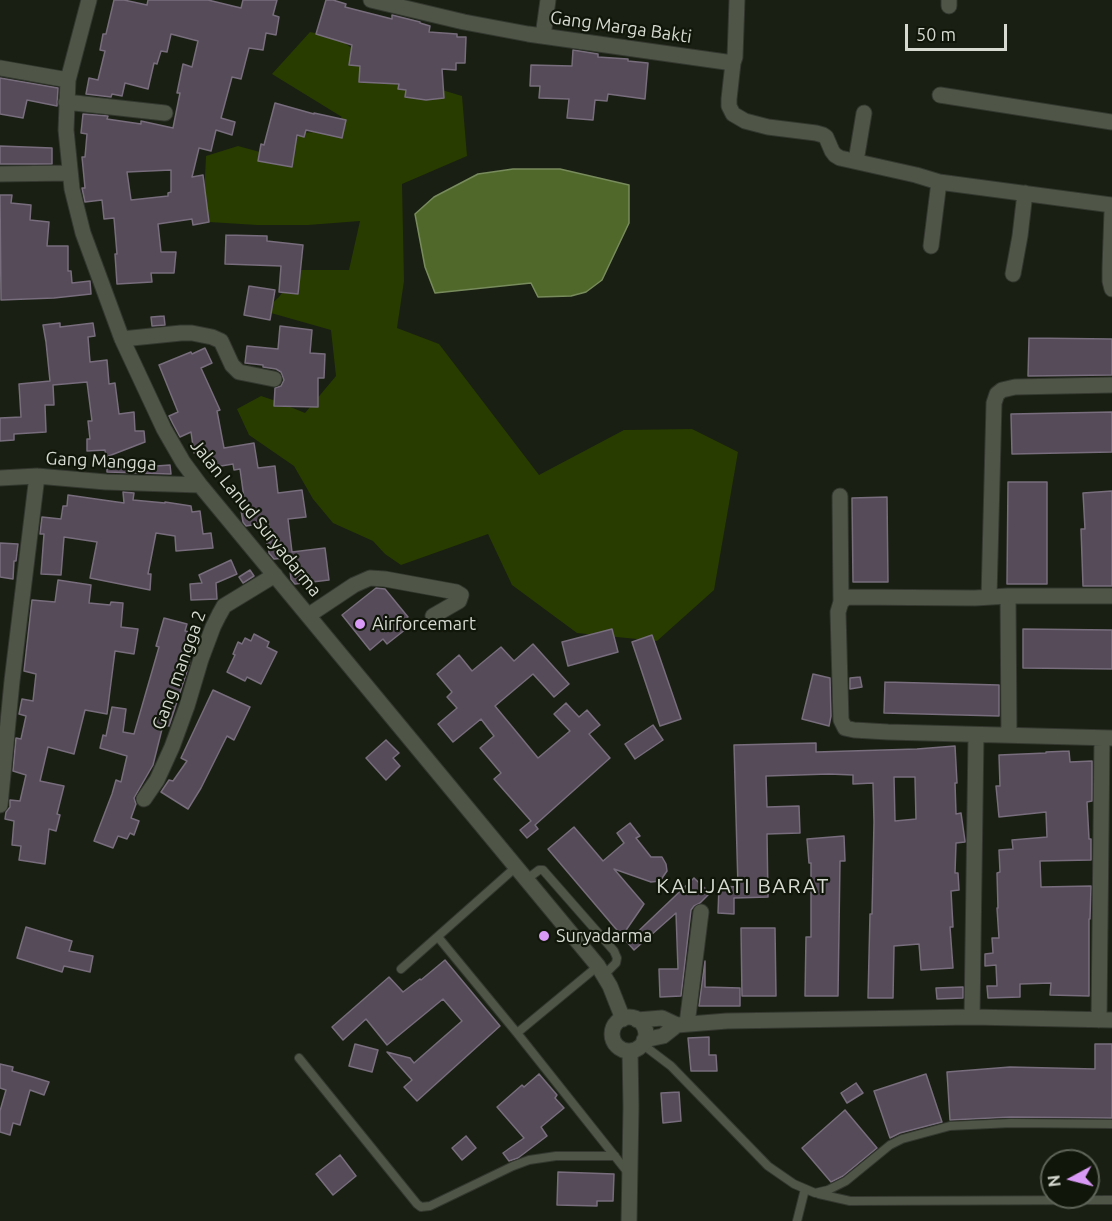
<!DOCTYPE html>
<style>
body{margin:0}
#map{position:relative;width:1112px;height:1221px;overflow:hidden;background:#191f12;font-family:Ubuntu,sans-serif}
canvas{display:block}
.north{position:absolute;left:1040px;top:1149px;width:60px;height:60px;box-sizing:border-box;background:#101609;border:2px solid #5f6459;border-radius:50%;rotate:263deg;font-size:16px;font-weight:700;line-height:24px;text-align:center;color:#d6dad1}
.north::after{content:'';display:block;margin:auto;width:21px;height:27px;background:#d99af7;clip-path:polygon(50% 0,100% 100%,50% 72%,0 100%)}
.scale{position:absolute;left:905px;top:24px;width:102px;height:27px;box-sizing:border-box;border:3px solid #d6dad1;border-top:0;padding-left:8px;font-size:18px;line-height:21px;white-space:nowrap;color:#d6dad1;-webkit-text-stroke:4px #101609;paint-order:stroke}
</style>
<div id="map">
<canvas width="1112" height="1221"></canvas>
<div class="north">N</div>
<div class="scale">50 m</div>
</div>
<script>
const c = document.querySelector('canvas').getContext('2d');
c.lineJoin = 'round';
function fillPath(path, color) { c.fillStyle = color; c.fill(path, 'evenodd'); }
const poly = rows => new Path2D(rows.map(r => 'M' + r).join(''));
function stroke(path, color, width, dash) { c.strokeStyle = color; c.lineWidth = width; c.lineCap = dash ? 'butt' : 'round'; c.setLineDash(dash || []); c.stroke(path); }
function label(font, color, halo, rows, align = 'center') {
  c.font = font + ' Ubuntu,sans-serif'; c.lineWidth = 4.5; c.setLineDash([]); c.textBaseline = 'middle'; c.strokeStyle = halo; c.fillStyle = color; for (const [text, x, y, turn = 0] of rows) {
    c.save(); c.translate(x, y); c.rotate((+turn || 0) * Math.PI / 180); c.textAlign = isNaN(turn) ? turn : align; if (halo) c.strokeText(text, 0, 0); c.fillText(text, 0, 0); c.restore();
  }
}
const green = poly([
 [310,32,338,38,385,73,462,96,467,156,402,184,404,281,397,328,439,344,539,475,624,430,692,429,738,452,714,590,657,641,577,633,512,585,488,534,401,565,385,554,373,541,333,523,313,499,294,466,249,435,237,409,261,396,276,401,305,413,336,376,331,330,264,311,279,297,298,270,349,270,360,221,308,225,257,225,209,222,203,221,206,156,238,146,278,157,302,133,315,132,342,117,272,74]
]);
const water = poly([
 [513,169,560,169,629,185,629,223,602,280,586,292,571,296,538,297,531,283,435,293,425,267,415,214,434,197,478,174,513,169]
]);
const building = poly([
 [114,0,124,0,147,5,148,0,208,0,241,8,243,0,277,0,273,15,279,17,276,35,266,33,263,50,249,48,241,79,232,77,221,118,235,122,232,135,216,130,211,151,199,148,192,177,203,175,209,222,193,225,192,219,158,224,161,252,176,252,174,273,151,273,152,282,117,284,115,254,117,254,114,218,104,219,102,200,85,202,82,188,85,188,82,157,85,157,87,134,81,133,83,114,108,116,107,119,141,124,141,121,173,128,180,93,177,93,183,64,192,67,198,41,171,34,167,52,161,51,157,64,154,63,148,89,125,83,122,96,112,94,111,97,86,94,89,78,98,80,105,51,100,50,103,34,106,34,114,0],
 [171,170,171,192,168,193,168,196,131,200,127,172,171,170],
 [326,0,333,0,346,4,345,7,392,19,392,15,420,22,420,23,430,26,429,32,457,34,457,37,466,37,465,63,456,63,456,70,442,69,444,98,426,100,405,97,406,90,398,89,399,84,359,82,360,66,349,65,352,45,316,34,326,0],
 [573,50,598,54,598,57,628,59,628,61,648,63,645,99,608,94,607,101,595,100,593,120,567,118,569,99,539,98,540,86,530,86,531,65,572,66,573,50],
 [0,78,58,88,57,106,27,100,23,118,0,114,0,78],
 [275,103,314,114,314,113,346,120,342,138,306,130,304,137,297,135,292,167,258,161,261,144,264,145,275,103],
 [0,146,52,148,52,164,0,164,0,146],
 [0,195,12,195,11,203,31,205,30,220,49,222,47,246,68,246,68,271,71,271,72,283,90,281,91,294,54,298,1,300,0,195],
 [226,235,267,236,267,241,303,245,298,294,279,292,281,266,225,264,226,235],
 [249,286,275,290,270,320,244,315,249,286],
 [164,316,165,325,152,326,151,317,164,316],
 [60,323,60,327,93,323,95,336,88,337,90,362,107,360,109,384,115,383,119,414,134,412,135,431,144,431,145,442,106,457,105,450,87,451,87,439,90,439,88,421,92,421,87,382,53,385,54,405,45,405,46,432,14,434,14,440,0,441,0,418,21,417,19,384,50,381,46,342,43,325,60,323],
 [280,326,312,330,310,353,325,354,324,378,318,378,318,407,274,406,275,388,281,386,284,380,281,372,276,369,263,367,263,365,245,363,247,346,278,349,280,326],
 [1029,338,1112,339,1112,375,1028,376,1029,338],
 [205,348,212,363,201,368,220,410,217,411,224,448,254,443,258,468,275,466,278,493,302,490,306,517,288,519,292,552,325,548,329,580,295,584,291,579,289,563,287,564,286,558,274,559,269,553,268,544,271,542,267,543,264,523,246,526,243,522,239,499,244,498,240,469,234,470,233,464,209,468,207,451,194,453,191,432,180,437,173,424,169,416,178,412,159,365,191,352,192,354,205,348],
 [1112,412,1112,452,1012,454,1011,414,1112,412],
 [155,461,156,466,170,465,171,474,107,472,107,466,155,461],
 [1008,482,1047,482,1047,584,1007,584,1008,482],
 [1112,491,1112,586,1083,586,1081,529,1085,529,1083,493,1112,491],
 [123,492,134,493,133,500,165,503,165,502,191,506,192,512,200,511,203,534,211,533,213,548,176,551,175,536,156,533,148,574,151,574,150,590,90,578,97,542,64,537,61,575,41,574,44,534,40,534,42,517,61,519,63,506,67,506,68,495,124,503,123,492],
 [887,497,888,582,853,582,852,498,887,497],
 [0,543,18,544,16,561,14,561,13,579,0,577,0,543],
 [231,560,237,574,216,583,217,599,191,600,190,584,202,583,199,575,231,560],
 [250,570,254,576,243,583,239,577,250,570],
 [58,580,91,585,89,603,110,605,111,602,123,603,121,627,138,629,134,654,115,651,107,714,85,710,74,754,48,747,40,781,64,786,57,814,60,815,56,831,49,829,45,864,19,860,21,846,12,845,14,821,5,819,6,812,10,807,10,800,20,801,26,775,13,771,16,738,21,739,26,716,19,714,22,699,33,701,36,674,24,671,32,600,55,602,58,580],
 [376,588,385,589,408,617,401,622,406,629,387,644,383,639,370,650,342,615,376,588],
 [164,618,187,624,185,631,196,633,189,662,190,662,169,726,163,725,153,765,134,798,136,804,131,818,139,821,134,835,130,833,127,839,118,836,113,848,94,841,112,794,116,780,121,782,127,756,100,748,103,735,106,736,112,707,126,709,123,732,134,734,159,647,156,646,164,618],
 [612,629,618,652,568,666,562,642,612,629],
 [1023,629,1112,630,1112,669,1023,668,1023,629],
 [254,634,269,642,267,647,277,652,261,684,247,677,245,681,227,672,235,655,233,654,238,642,242,644,245,638,251,641,254,634],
 [652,635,681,719,660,726,632,642,652,635],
 [533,644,569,684,554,697,533,674,495,706,538,758,570,731,554,714,566,703,579,717,587,710,600,725,589,734,610,758,535,825,538,829,527,838,520,830,531,821,494,779,501,773,480,748,494,736,481,719,453,742,438,724,457,708,447,697,452,692,437,674,459,655,472,671,501,647,514,661,533,644],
 [813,674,830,678,831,716,829,726,802,719,813,674],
 [860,677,862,687,850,689,850,678,860,677],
 [885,682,999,685,999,716,884,713,885,682],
 [213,690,250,707,234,740,227,736,201,788,188,809,161,792,169,780,173,781,187,761,181,758,213,690],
 [653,725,663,740,635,759,625,744,653,725],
 [386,740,399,753,393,758,400,766,386,780,366,758,386,740],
 [816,743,816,752,917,749,955,746,957,783,955,783,956,814,961,813,965,841,965,842,956,843,955,873,958,873,959,890,951,891,953,927,950,927,953,968,921,970,919,944,894,946,893,998,868,998,870,914,872,914,874,822,873,783,853,784,853,775,829,774,766,776,767,807,799,806,800,833,767,834,768,897,734,898,734,914,718,913,719,886,738,887,734,745,816,743],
 [894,777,915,777,916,819,895,821,894,777],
 [1069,751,1070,762,1092,761,1092,801,1087,802,1089,839,1091,839,1091,860,1040,861,1041,887,1091,886,1090,919,1089,919,1089,996,1050,995,1051,983,1020,984,1020,997,988,998,987,986,997,986,996,965,985,966,985,954,993,953,992,938,999,938,997,908,998,908,997,873,1000,872,999,850,1013,849,1012,840,1047,837,1046,812,999,817,996,786,1000,786,999,755,1046,753,1046,752,1069,751],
 [630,823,640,836,636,838,651,857,662,857,666,864,667,871,660,881,651,882,614,869,644,904,622,936,548,849,574,827,603,861,624,843,617,833,630,823],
 [844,836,845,861,840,861,838,996,805,996,806,937,811,937,811,863,809,863,807,839,844,836],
 [694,878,710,893,700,903,694,906,691,910,681,996,660,997,659,969,678,969,676,913,634,950,627,942,694,878],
 [26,927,72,941,69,951,93,956,90,972,64,966,62,972,17,958,26,927],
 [741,928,775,928,776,996,742,996,741,928],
 [445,960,500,1026,417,1101,404,1087,412,1080,387,1052,410,1058,414,1063,462,1021,443,999,387,1045,366,1019,343,1040,332,1027,389,977,403,992,420,979,421,980,445,960],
 [705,961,705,987,740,988,740,1006,699,1006,705,961],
 [963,987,963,998,937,999,936,988,963,987],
 [709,1037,709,1055,716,1055,717,1071,691,1071,688,1038,709,1037],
 [355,1044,378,1050,372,1072,349,1066,355,1044],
 [1095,1044,1112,1044,1112,1118,1011,1117,950,1120,947,1072,1010,1067,1095,1069,1095,1044],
 [0,1064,13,1067,12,1071,33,1077,49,1082,44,1095,30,1090,20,1125,13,1123,10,1135,0,1132,0,1111,6,1090,0,1088,0,1064],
 [539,1074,557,1095,555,1098,564,1108,541,1127,547,1136,518,1158,509,1161,503,1153,524,1138,497,1107,522,1085,524,1087,539,1074],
 [926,1074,942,1122,900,1133,890,1138,874,1091,926,1074],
 [856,1083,863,1093,847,1103,841,1093,856,1083],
 [679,1092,681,1121,663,1123,661,1093,679,1092],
 [845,1110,877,1148,843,1176,831,1182,802,1148,845,1110],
 [466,1136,476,1148,462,1160,452,1148,466,1136],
 [340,1155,356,1176,333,1195,316,1174,340,1155],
 [558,1172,614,1174,613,1201,597,1201,597,1206,557,1205,558,1172]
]);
const lane = poly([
 [527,879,539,870,543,870,614,951,617,958,616,963,604,975],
 [438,937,517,1033,629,1174],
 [401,969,516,867],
 [517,1033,598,966],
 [642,1044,671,1066,768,1166,794,1184,815,1193,828,1190,846,1181,890,1145,902,1139,950,1126,1011,1123,1112,1124],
 [299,1058,417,1204,421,1207,430,1206,513,1166,529,1160,556,1156,615,1156],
 [819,1194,850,1201,1112,1200],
 [797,1221,805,1189]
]);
const street = poly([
 [89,0,68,80,66,130,72,189,83,233,104,290,122,339,164,429,183,462,200,485,598,966,610,986,623,1019],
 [371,0,464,22,528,34,733,63,735,57,737,0],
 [949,0,949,6],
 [543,36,548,0],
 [733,63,729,99,729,106,733,114,745,121,768,127,816,133,823,135,826,137,832,151,835,155,840,158,916,175,939,182,1112,205],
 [0,68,68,80],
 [940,95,1112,122],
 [66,102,165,113],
 [856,161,864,113],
 [0,174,70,173],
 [1112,210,1110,268,1110,281,1112,289],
 [931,246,939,182],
 [1013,274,1020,236,1025,193],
 [122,339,181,333,192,333,212,337,221,341,232,365,239,372,274,379],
 [0,478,37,476,106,482,200,485],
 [840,496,841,602],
 [1008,596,1009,735],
 [1112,596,1008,596,975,598,847,597,841,602,838,612,841,720,845,728,854,730,888,732,1112,738],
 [989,597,994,403,997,394,1002,390,1015,387,1112,385],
 [309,615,354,585,370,578,385,579,456,592,461,595,459,601,433,616],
 [144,799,157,780,172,747,187,706,201,659,213,627,219,615,224,606,275,575],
 [0,805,12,681,37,476],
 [972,1017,976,735],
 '612 1034a17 17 0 1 1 34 0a17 17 0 1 1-34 0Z',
 [637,1020,662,1018,677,1025,727,1021,972,1017,1112,1020],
 [1099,1020,1102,738],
 [687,1024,701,912],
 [644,1040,663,1036,677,1025],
 [629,1221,631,1107,630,1051]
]);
const markers = [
 [360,624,6,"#d99af7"],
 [544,936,6,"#d99af7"]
];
const streetNames = [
 ["Gang Marga Bakti",621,27,8],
 ["Gang Mangga",101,461,3],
 ["Jalan Lanud Suryadarma",256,518,51],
 ["Gang mangga 2",179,670,-70]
];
const poiNames = [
 ["Airforcemart",372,624],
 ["Suryadarma",556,936]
];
const quarterNames = [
 ["KALIJATI BARAT",743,886]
];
fillPath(green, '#283c00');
fillPath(water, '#50692a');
stroke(water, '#788b5c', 1.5);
fillPath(building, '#554b59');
stroke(building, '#776d7c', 1.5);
stroke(lane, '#33372f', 10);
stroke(street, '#33372f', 17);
stroke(lane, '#4f5647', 8);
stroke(street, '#4f5647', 15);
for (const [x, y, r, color] of markers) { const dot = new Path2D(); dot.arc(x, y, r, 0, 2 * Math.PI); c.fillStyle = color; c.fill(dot); stroke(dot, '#101609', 2); }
label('18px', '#d6dad1', '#101609', streetNames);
label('18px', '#d6dad1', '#101609', poiNames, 'left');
c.letterSpacing = '1.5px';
label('21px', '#d6dad1', '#101609', quarterNames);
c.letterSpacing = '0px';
</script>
